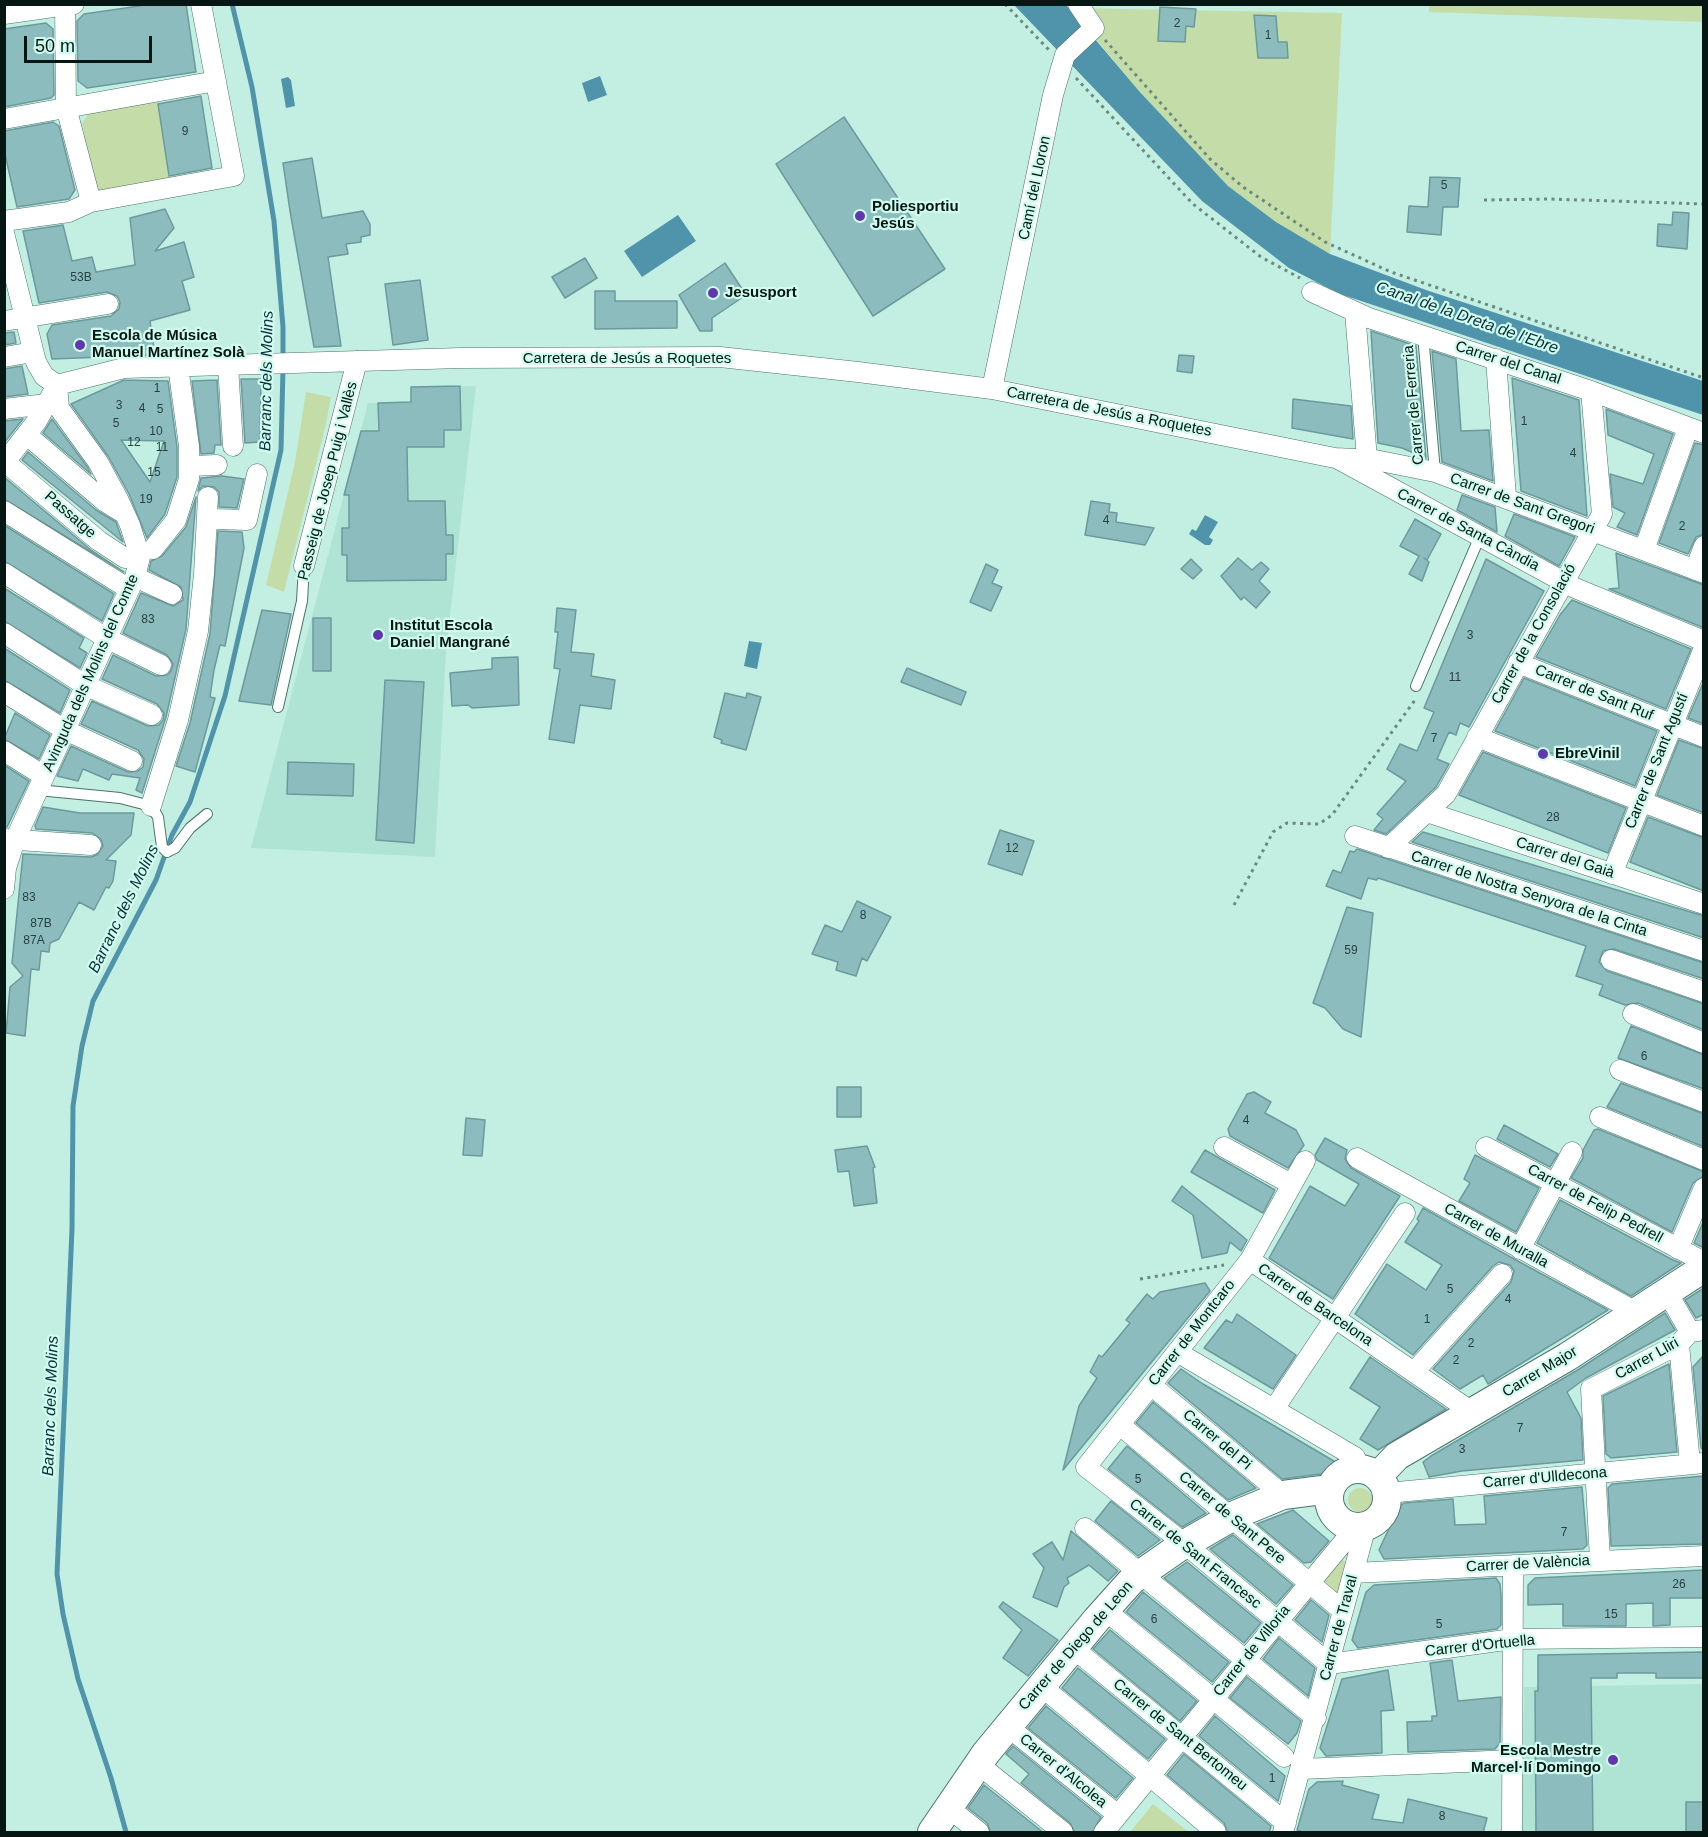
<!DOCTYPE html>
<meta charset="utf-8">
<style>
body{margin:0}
#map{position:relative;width:1708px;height:1837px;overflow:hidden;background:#c2efe2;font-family:Helvetica,sans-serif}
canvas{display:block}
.frame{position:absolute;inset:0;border:6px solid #061713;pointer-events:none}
.scale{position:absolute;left:24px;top:36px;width:128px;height:27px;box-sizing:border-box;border:3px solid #061713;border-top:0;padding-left:8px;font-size:18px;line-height:21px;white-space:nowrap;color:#061713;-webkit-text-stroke:4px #cffcef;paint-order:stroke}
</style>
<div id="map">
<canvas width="1708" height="1837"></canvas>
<div class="frame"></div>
<div class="scale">50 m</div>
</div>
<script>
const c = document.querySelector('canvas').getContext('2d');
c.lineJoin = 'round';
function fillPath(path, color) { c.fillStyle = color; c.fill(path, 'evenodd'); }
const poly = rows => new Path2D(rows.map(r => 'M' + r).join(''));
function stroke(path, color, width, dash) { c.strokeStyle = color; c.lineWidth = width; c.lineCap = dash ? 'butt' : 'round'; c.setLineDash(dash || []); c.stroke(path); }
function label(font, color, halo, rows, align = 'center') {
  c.font = font + ' Helvetica,sans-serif'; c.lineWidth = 4.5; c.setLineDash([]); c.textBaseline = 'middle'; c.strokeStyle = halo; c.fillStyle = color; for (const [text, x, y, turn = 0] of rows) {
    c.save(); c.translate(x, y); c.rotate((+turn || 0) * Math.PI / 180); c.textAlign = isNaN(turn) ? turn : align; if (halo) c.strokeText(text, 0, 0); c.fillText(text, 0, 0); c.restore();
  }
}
const built = poly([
 [476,386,446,652,435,857,251,848,368,403,411,402,411,387],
 [1703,1684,1703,1832,1522,1832,1524,1687]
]);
const green = poly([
 [1703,4,1702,22,1429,12,1429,5],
 [1070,8,1342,13,1330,254,1276,222,1228,186,1139,91],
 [159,101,171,184,107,196,95,187,82,123,89,113],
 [306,392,331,397,326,424,284,592,266,585,295,462],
 '1348 1500a12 12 0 1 1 24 0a12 12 0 1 1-24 0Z',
 [1340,1556,1347,1565,1336,1600,1315,1582],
 [1153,1804,1189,1832,1130,1832]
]);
const water = poly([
 [1014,5,1066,5,1139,91,1228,186,1276,222,1330,254,1426,290,1703,381,1703,415,1340,294,1289,268,1202,201],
 [600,76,607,95,588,102,582,83],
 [288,77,291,80,295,106,286,108,281,79],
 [678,215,696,241,642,277,624,251],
 [1205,515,1218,522,1209,537,1213,540,1210,545,1205,545,1189,534,1192,529,1196,531],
 [749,641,762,643,757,669,744,666]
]);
const stream = poly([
 [232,4,252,87,274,221,283,327,283,358],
 [126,1832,111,1778,78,1679,63,1614,57,1574,72,1229,73,1106,82,1046,93,1001,156,880,172,835,190,802,225,696,281,450,283,368]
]);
const building = poly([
 [153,4,186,4,196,72,87,88,78,81,77,21,84,14,153,4],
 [1160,7,1196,9,1194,27,1186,26,1185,42,1158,41,1160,7],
 [1254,15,1276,16,1278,42,1287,42,1288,58,1258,58,1254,15],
 [46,23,53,29,54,95,51,98,4,107,4,29,46,23],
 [201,96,212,168,169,176,158,104,201,96],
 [844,117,945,269,873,316,776,164,844,117],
 [53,122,59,126,75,190,69,199,17,207,4,150,4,131,53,122],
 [312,158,322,218,363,211,370,224,370,235,361,237,361,242,346,244,348,254,328,257,341,346,314,347,290,211,283,163,312,158],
 [1430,177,1460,178,1458,207,1443,207,1441,235,1407,232,1409,206,1428,207,1430,177],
 [165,209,174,228,155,251,184,242,194,277,182,281,190,310,150,321,155,355,52,359,47,334,52,325,111,316,119,309,120,302,117,296,107,292,39,303,23,231,63,225,72,261,92,257,96,272,135,265,130,218,165,209],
 [1673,212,1689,213,1687,249,1657,246,1658,224,1672,225,1673,212],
 [585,258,597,278,565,298,552,277,585,258],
 [725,263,746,295,712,318,712,331,700,331,679,295,725,263],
 [420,280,428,340,393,345,385,284,420,280],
 [595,291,615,291,615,301,677,301,677,328,595,329,595,291],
 [1371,331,1416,346,1426,458,1402,448,1378,443,1371,331],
 [14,332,16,343,4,345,4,333,14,332],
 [1432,351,1456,359,1461,431,1489,430,1493,481,1442,462,1432,351],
 [1179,355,1194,356,1192,373,1177,371,1179,355],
 [22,366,28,394,4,397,4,369,22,366],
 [1512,378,1579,400,1587,516,1521,491,1512,378],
 [241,379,261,379,260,442,245,443,241,379],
 [124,380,168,381,177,447,177,477,165,514,147,538,129,494,108,456,71,404,124,380],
 [121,440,164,441,150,482,121,440],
 [217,380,221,445,215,445,214,453,201,454,192,381,217,380],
 [460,386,461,430,444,430,444,447,407,447,408,501,445,501,446,535,453,535,453,554,446,554,446,580,347,581,347,555,342,555,342,528,349,528,349,495,344,495,361,431,379,431,378,403,411,402,411,387,460,386],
 [1293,399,1351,406,1353,439,1292,428,1293,399],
 [1606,409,1673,434,1637,535,1617,527,1625,513,1613,507,1610,474,1643,484,1654,454,1608,435,1606,409],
 [23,419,4,443,4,421,23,419],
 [52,419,88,468,91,474,43,433,52,419],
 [1695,443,1704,445,1704,534,1696,537,1688,554,1659,543,1695,443],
 [28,452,96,510,116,522,123,542,22,460,28,452],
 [222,476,244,479,237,508,219,507,219,492,214,487,203,486,198,491,201,478,222,476],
 [4,477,91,550,124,572,4,499,4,477],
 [1462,495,1495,507,1497,532,1457,510,1462,495],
 [196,497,186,629,166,717,142,793,136,790,140,778,112,774,109,780,83,769,78,781,57,776,71,746,128,772,138,771,143,767,144,759,138,750,81,724,92,701,148,726,159,725,163,720,164,713,157,704,102,679,113,655,156,676,167,675,171,671,173,664,167,655,123,633,141,593,173,606,183,600,181,587,149,570,151,561,162,556,186,527,196,497],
 [1091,501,1110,504,1109,512,1117,513,1116,522,1154,528,1145,545,1085,535,1091,501],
 [1514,514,1575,537,1559,566,1505,536,1514,514],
 [1415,519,1441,534,1427,560,1424,558,1429,562,1422,581,1409,574,1419,556,1400,546,1415,519],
 [4,525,114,594,102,621,4,561,4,525],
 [218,531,242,532,244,548,225,646,220,645,214,670,210,697,215,698,195,772,176,766,190,723,210,634,218,531],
 [1616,553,1704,585,1704,628,1609,589,1619,588,1616,553],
 [1238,558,1252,570,1261,562,1269,569,1259,581,1270,592,1256,608,1244,597,1241,600,1221,576,1238,558],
 [1191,559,1202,570,1193,579,1181,569,1191,559],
 [1486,559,1544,591,1469,727,1460,723,1456,735,1449,732,1437,759,1449,764,1436,787,1386,834,1374,830,1383,819,1377,814,1406,781,1387,769,1400,744,1417,751,1434,712,1424,708,1486,559],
 [986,564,998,570,992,583,1002,587,991,611,970,602,986,564],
 [4,588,84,638,79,648,87,653,80,668,4,621,4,588],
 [1572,600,1691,649,1666,709,1536,657,1560,615,1572,600],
 [557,608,576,610,571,652,594,654,591,676,615,680,611,709,580,705,574,743,549,739,560,669,554,668,558,632,555,632,557,608],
 [262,610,291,614,271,705,239,701,262,610],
 [313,618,331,618,331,671,313,671,313,618],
 [4,648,70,690,60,713,4,680,4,648],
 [518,657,519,705,472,708,468,705,452,706,450,673,492,669,492,658,518,657],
 [907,668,966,692,961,705,901,682,907,668],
 [1524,678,1657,731,1635,786,1495,731,1524,678],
 [385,680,424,682,414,843,376,840,385,680],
 [1704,681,1704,724,1688,718,1704,681],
 [725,693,746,698,747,693,761,697,746,750,721,743,722,740,714,737,725,693],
 [15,713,50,735,39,759,4,739,15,713],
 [1679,740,1704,749,1704,813,1657,795,1679,740],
 [1483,752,1626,808,1608,853,1459,795,1483,752],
 [288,762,354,764,353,796,287,794,288,762],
 [4,765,29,781,7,827,4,827,4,765],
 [43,807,80,813,134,813,131,835,106,860,116,861,113,881,109,888,106,887,94,910,79,902,59,939,50,943,49,952,41,951,39,970,31,969,25,1036,6,1033,10,987,23,976,12,963,23,854,91,857,97,855,103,846,101,839,92,833,36,829,35,826,43,807],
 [1648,817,1704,838,1704,891,1630,862,1648,817],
 [1000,830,1034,841,1022,875,988,864,1000,830],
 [1423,832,1704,916,1704,938,1412,842,1423,832],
 [1357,849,1704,963,1704,979,1614,949,1603,951,1599,962,1607,971,1704,1004,1704,1030,1638,1003,1625,1005,1599,995,1603,985,1576,976,1586,946,1378,878,1377,880,1368,878,1361,899,1326,886,1333,870,1341,873,1350,851,1354,852,1357,849],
 [857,901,891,917,867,961,862,958,856,976,836,970,838,962,812,954,825,925,842,932,857,901],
 [1347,907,1373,913,1361,1037,1343,1029,1325,1008,1313,1003,1347,907],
 [1631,1026,1704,1055,1704,1089,1618,1058,1631,1026],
 [1621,1083,1704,1114,1704,1147,1607,1107,1621,1083],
 [837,1087,861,1087,861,1117,837,1117,837,1087],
 [1254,1092,1271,1102,1265,1113,1296,1130,1304,1145,1288,1168,1230,1136,1228,1129,1247,1094,1254,1092],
 [466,1118,485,1120,482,1156,463,1155,466,1118],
 [1504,1125,1558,1154,1550,1167,1497,1139,1504,1125],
 [1598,1129,1704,1172,1704,1176,1693,1183,1672,1232,1571,1178,1583,1158,1583,1150,1594,1130,1598,1129],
 [1325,1138,1347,1150,1345,1159,1351,1168,1400,1196,1333,1299,1269,1258,1310,1186,1345,1206,1359,1184,1317,1160,1315,1155,1325,1138],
 [867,1146,875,1167,873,1168,877,1203,854,1206,849,1171,838,1172,835,1150,867,1146],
 [1205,1150,1275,1190,1263,1213,1191,1172,1205,1150],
 [1475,1155,1539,1188,1516,1232,1459,1201,1470,1183,1464,1179,1475,1155],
 [1182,1186,1247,1240,1241,1251,1230,1242,1227,1253,1202,1258,1193,1215,1172,1201,1182,1186],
 [1560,1200,1673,1260,1681,1263,1631,1296,1537,1243,1560,1200],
 [1423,1208,1514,1259,1608,1310,1488,1384,1483,1375,1460,1389,1433,1369,1511,1282,1514,1271,1510,1265,1499,1262,1493,1266,1413,1355,1355,1314,1387,1264,1426,1290,1442,1265,1405,1242,1419,1221,1417,1219,1423,1208],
 [1704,1220,1704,1248,1694,1243,1704,1220],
 [1205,1283,1210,1291,1063,1470,1079,1406,1097,1378,1090,1372,1099,1355,1102,1357,1130,1323,1126,1320,1147,1294,1153,1299,1160,1292,1205,1283],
 [1704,1288,1704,1314,1696,1318,1685,1300,1704,1288],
 [1665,1313,1675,1330,1586,1378,1567,1392,1581,1418,1583,1460,1462,1471,1429,1477,1423,1462,1431,1456,1576,1371,1665,1313],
 [1237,1314,1296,1355,1273,1389,1204,1348,1226,1320,1232,1323,1237,1314],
 [1704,1355,1704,1450,1701,1448,1693,1367,1704,1355],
 [1370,1357,1446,1409,1378,1450,1360,1439,1380,1407,1350,1388,1370,1357],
 [1669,1364,1677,1452,1611,1458,1606,1454,1603,1396,1669,1364],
 [1181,1369,1203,1384,1344,1467,1328,1473,1282,1479,1168,1383,1181,1369],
 [1153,1402,1256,1488,1228,1500,1136,1423,1153,1402],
 [1126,1447,1127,1446,1206,1513,1182,1527,1108,1469,1126,1447],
 [1704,1476,1704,1544,1611,1546,1608,1488,1612,1484,1704,1476],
 [1582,1487,1587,1545,1583,1549,1384,1559,1379,1550,1399,1507,1404,1503,1453,1499,1455,1525,1486,1524,1484,1496,1582,1487],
 [1111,1501,1160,1540,1138,1556,1095,1521,1111,1501],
 [1293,1510,1329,1541,1311,1562,1304,1563,1257,1524,1293,1510],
 [1071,1531,1118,1571,1108,1581,1089,1565,1067,1578,1069,1583,1064,1587,1057,1607,1033,1597,1044,1568,1033,1554,1052,1542,1063,1560,1071,1531],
 [1233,1535,1293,1585,1276,1604,1210,1549,1233,1535],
 [1187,1562,1261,1623,1244,1643,1164,1578,1187,1562],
 [1704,1570,1704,1598,1670,1598,1670,1625,1653,1626,1653,1603,1626,1604,1626,1626,1563,1626,1563,1604,1528,1605,1528,1585,1535,1578,1704,1570],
 [1496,1578,1500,1584,1501,1596,1501,1625,1497,1629,1358,1648,1352,1640,1366,1592,1374,1585,1496,1578],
 [1143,1592,1229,1662,1212,1682,1126,1612,1143,1592],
 [1311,1600,1329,1615,1322,1642,1295,1620,1311,1600],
 [1003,1602,1058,1640,1028,1676,1003,1658,1022,1630,999,1607,1003,1602],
 [1110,1630,1197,1701,1180,1721,1093,1649,1110,1630],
 [1279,1638,1315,1668,1308,1696,1263,1659,1279,1638],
 [1704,1652,1704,1678,1656,1678,1656,1673,1617,1673,1617,1678,1591,1678,1593,1833,1536,1833,1535,1691,1538,1691,1538,1655,1704,1652],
 [1452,1660,1458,1701,1501,1697,1500,1743,1495,1749,1408,1752,1407,1722,1432,1721,1432,1716,1437,1716,1430,1663,1452,1660],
 [1078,1668,1165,1739,1148,1759,1062,1688,1078,1668],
 [1388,1670,1394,1710,1381,1711,1382,1753,1326,1756,1320,1748,1342,1679,1388,1670],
 [1247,1677,1301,1721,1297,1733,1288,1744,1230,1698,1247,1677],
 [1046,1706,1133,1778,1116,1798,1028,1728,1046,1706],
 [1215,1716,1285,1776,1278,1801,1199,1736,1215,1716],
 [1013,1746,1101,1817,1092,1833,1075,1833,1070,1823,1021,1783,1029,1774,1006,1754,1013,1746],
 [1184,1754,1271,1826,1269,1833,1228,1833,1224,1823,1167,1775,1184,1754],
 [1343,1781,1342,1785,1379,1795,1372,1819,1403,1823,1408,1799,1487,1818,1483,1833,1306,1833,1297,1830,1309,1789,1317,1782,1343,1781],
 [984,1785,1044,1833,991,1833,987,1823,968,1808,984,1785],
 [1686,1802,1704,1802,1704,1833,1686,1833,1686,1802]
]);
const path = poly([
 [1005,4,1049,50],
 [1105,40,1210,159,1243,187,1325,242,1391,272,1704,378],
 [1076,78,1193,204,1261,257,1300,278],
 [1484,200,1550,199,1704,204],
 [1234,905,1273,832,1287,823,1319,824,1332,815,1415,700],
 [1140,1279,1224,1265]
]);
const lane = poly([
 [1423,335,1435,472],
 [1416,686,1480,536],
 [278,707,302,601,304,566],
 [38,790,120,798,151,806,158,817,162,847,167,852,175,848,190,828,207,814]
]);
const street = poly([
 [65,4,66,107,91,202],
 [4,14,74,4],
 [4,119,216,81],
 [4,221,69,212,91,202,234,176,201,4],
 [4,233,36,362,44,376,57,385,59,408,98,462,118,499,130,525,140,557,135,577,15,840,6,868,4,889],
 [1312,292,1369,318,1591,391,1704,433],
 [1355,312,1367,459],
 [4,321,108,304],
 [4,357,33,352],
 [1496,359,1506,497],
 [228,365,233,446],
 [57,385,124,368,461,358,720,357,858,372,992,389,1335,458,1375,460,1435,472,1704,573],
 [992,389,1053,95,1065,55,1094,28,1078,4],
 [4,409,47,404],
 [27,435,104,501,125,514],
 [1340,460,1575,588,1704,641],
 [4,461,99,541,125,558,140,557],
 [4,463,37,421,57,385],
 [190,466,217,465],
 [4,511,129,589],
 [207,522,216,519,247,520,257,474],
 [153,549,176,520,189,479,189,446,178,366],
 [1644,550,1688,428],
 [304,566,357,361],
 [1695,570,1704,546],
 [4,573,106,638,161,665],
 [135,577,172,594],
 [4,633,85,685,152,715],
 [1518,663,1704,737],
 [4,692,65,730,132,761],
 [1477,737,1704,826],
 [4,751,44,776],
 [151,806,178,720,198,631,204,574,208,497],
 [1427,812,1704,904],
 [1355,836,1704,951],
 [4,839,91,845],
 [1388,848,1446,794,1602,514,1591,391],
 [1612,874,1704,648],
 [1611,960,1704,992],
 [1633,1014,1704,1043],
 [1620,1070,1704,1102],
 [1600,1117,1704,1160],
 [1224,1147,1291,1184],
 [1486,1147,1704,1262],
 [1357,1158,1636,1312],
 [1305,1161,1250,1260,1086,1467,1185,1544,1329,1664,1513,1639,1704,1637],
 [1520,1249,1572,1152],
 [1678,1249,1704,1188],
 [1250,1260,1472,1412],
 [1667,1292,1690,1332],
 [1679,1344,1690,1464],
 [1177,1352,1355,1457,1360,1469],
 [1414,1372,1502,1274],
 [1151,1385,1283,1495],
 [1274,1409,1405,1213],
 [1120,1425,1343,1611],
 [1387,1493,1704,1463],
 [1085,1528,1316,1718],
 [1600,1560,1591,1389,1679,1344,1690,1332,1704,1330],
 [1353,1573,1704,1556],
 [1105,1610,1284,1757],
 [1073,1648,1286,1823],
 [1041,1686,1150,1776,1356,1527],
 [1007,1726,1118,1815],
 [978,1764,1063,1832],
 [1301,1769,1513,1760],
 [949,1808,979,1832],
 [1104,1832,1150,1776,1216,1832],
 [1283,1832,1366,1526],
 [1512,1832,1513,1565]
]);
const secondary = poly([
 '1329 1498a29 29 0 1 1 58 0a29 29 0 1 1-58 0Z',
 [1378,1476,1397,1456,1567,1357,1704,1268],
 [932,1832,986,1753,1097,1619,1132,1580,1178,1548,1237,1514,1283,1495,1330,1489]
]);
const markers = [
 [860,216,6,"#6137ae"],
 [713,293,6,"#6137ae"],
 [80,345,6,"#6137ae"],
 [378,635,6,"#6137ae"],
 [1543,754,6,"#6137ae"],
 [1613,1760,6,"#6137ae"]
];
const numberNames = [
 ["2",1177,24],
 ["1",1268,36],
 ["9",185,132],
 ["5",1444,186],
 ["53B",81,278],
 ["1",157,389],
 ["3",119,406],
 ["4",142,409],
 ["5",160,410],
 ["1",1524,422],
 ["5",116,424],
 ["10",156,432],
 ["12",134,443],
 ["11",162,448],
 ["4",1573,454],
 ["15",154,473],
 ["19",146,500],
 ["4",1106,521],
 ["2",1682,527],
 ["83",148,620],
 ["3",1470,636],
 ["11",1455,678],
 ["7",1434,739],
 ["28",1553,818],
 ["12",1012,849],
 ["83",29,898],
 ["8",863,916],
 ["87B",41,924],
 ["87A",34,941],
 ["59",1351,951],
 ["6",1644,1057],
 ["4",1246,1121],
 ["5",1450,1290],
 ["4",1508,1300],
 ["1",1427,1320],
 ["2",1471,1344],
 ["2",1456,1361],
 ["7",1520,1429],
 ["3",1462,1450],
 ["5",1138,1480],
 ["7",1564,1533],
 ["26",1679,1585],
 ["15",1611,1615],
 ["6",1154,1620],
 ["5",1439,1625],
 ["1",1272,1779],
 ["8",1442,1817]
];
const streetNames = [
 ["Camí del Lloron",1035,188,-78],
 ["Carretera de Jesús a Roquetes",627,359],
 ["Carrer del Canal",1508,363,18],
 ["Carrer de Ferreria",1414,405,-95],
 ["Carretera de Jesús a Roquetes",1109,412,11],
 ["Passeig de Josep Puig i Vallès",328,481,-76],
 ["Carrer de Sant Gregori",1522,504,20],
 ["Passatge",70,515,41],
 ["Carrer de Santa Càndia",1468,530,28],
 ["Carrer de la Consolació",1534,634,-61],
 ["Avinguda dels Molins del Comte",91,673,-66],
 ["Carrer de Sant Ruf",1594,693,22],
 ["Carrer de Sant Agustí",1657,761,-68],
 ["Carrer del Gaià",1565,858,18],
 ["Carrer de Nostra Senyora de la Cinta",1529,894,18],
 ["Carrer de Felip Pedrell",1595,1204,28],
 ["Carrer de Muralla",1496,1236,29],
 ["Carrer de Barcelona",1315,1305,34],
 ["Carrer de Montcaro",1192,1333,-52],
 ["Carrer Lliri",1647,1359,-29],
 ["Carrer Major",1540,1372,-31],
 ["Carrer del Pi",1217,1440,40],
 ["Carrer d'Ulldecona",1545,1478,-5],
 ["Carrer de Sant Pere",1232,1518,40],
 ["Carrer de Sant Francesc",1195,1554,39],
 ["Carrer de València",1528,1564,-3],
 ["Carrer de Traval",1339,1628,-75],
 ["Carrer de Diego de Leon",1076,1646,-49],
 ["Carrer d'Ortuella",1480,1646,-6],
 ["Carrer de Villoria",1252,1651,-51],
 ["Carrer de Sant Bertomeu",1180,1735,39],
 ["Carrer d'Alcolea",1063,1771,39]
];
const poiNames = [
 ["Poliesportiu",872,207],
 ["Jesús",872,224],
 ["Jesusport",725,293],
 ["Escola de Música",92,336],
 ["Manuel Martínez Solà",92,353],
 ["Institut Escola",390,626],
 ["Daniel Mangrané",390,643],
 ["EbreVinil",1555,754],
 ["Escola Mestre",1601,1751,"right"],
 ["Marcel·lí Domingo",1601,1768,"right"]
];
const waterNames = [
 ["Canal de la Dreta de l'Ebre",1467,318,19],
 ["Barranc dels Molins",267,381,-89],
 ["Barranc dels Molins",124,909,-64],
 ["Barranc dels Molins",51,1406,-88]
];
fillPath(built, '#afe4d5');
fillPath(green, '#c4dda8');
fillPath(water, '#5094ac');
stroke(stream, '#5094ac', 5);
fillPath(building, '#8dbcbe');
stroke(building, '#6c9a9c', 1.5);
stroke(lane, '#4b7469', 12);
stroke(street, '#4b7469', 21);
stroke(secondary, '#4b7469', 30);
stroke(path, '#6a8a81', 3, [3, 4.5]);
stroke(lane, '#fff', 10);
stroke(street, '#fff', 20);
stroke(secondary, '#fff', 28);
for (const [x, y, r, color] of markers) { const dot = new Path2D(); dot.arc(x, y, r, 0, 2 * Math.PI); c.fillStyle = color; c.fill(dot); stroke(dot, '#cffcef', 2); }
label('12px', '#28403e', null, numberNames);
label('15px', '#061713', '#cffcef', streetNames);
label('bold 15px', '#061713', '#cffcef', poiNames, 'left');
label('italic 16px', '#0d2f3a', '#cffcef', waterNames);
</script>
